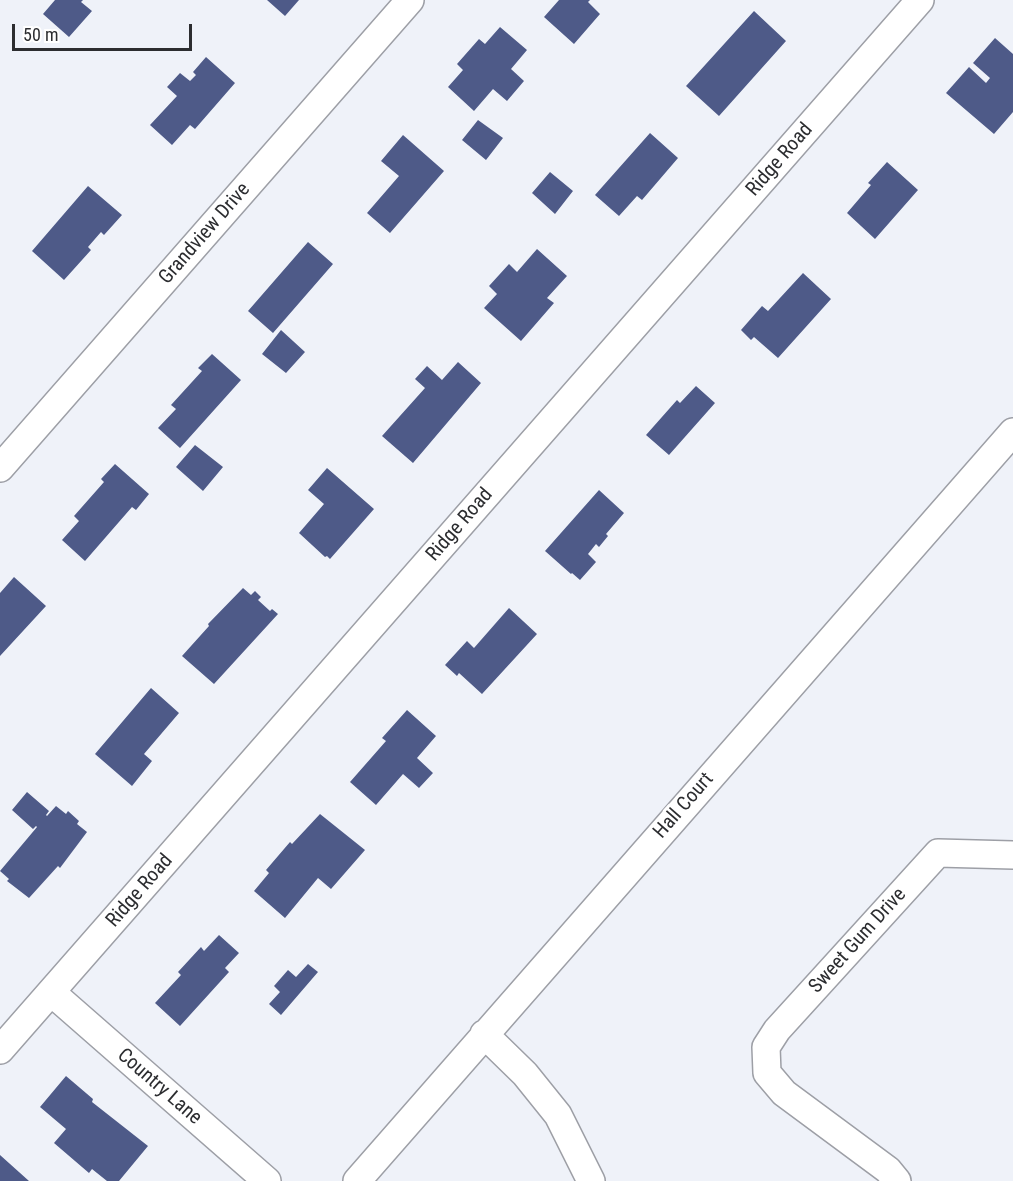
<!DOCTYPE html>
<style>
body{margin:0}
#map{position:relative;width:1013px;height:1181px;overflow:hidden;background:#eff2f9;font-family:"Roboto Condensed",sans-serif}
canvas{display:block}
.scale{position:absolute;left:12px;top:24px;width:180px;height:27px;box-sizing:border-box;border:3px solid #2c2d30;border-top:0;padding-left:8px;font-size:18px;line-height:21px;white-space:nowrap;color:#2c2d30;-webkit-text-stroke:4px #fff;paint-order:stroke}
</style>
<div id="map">
<canvas width="1013" height="1181"></canvas>
<div class="scale">50 m</div>
</div>
<script>
const c = document.querySelector('canvas').getContext('2d');
c.lineJoin = 'round';
function fillPath(path, color) { c.fillStyle = color; c.fill(path, 'evenodd'); }
const poly = rows => new Path2D(rows.map(r => 'M' + r).join(''));
function stroke(path, color, width, dash) { c.strokeStyle = color; c.lineWidth = width; c.lineCap = dash ? 'butt' : 'round'; c.setLineDash(dash || []); c.stroke(path); }
function label(font, color, halo, rows, align = 'center') {
  c.font = font + ' "Roboto Condensed",sans-serif'; c.lineWidth = 6; c.setLineDash([]); c.textBaseline = 'middle'; c.strokeStyle = halo; c.fillStyle = color; for (const [text, x, y, turn = 0] of rows) {
    c.save(); c.translate(x, y); c.rotate((+turn || 0) * Math.PI / 180); c.textAlign = isNaN(turn) ? turn : align; if (halo) c.strokeText(text, 0, 0); c.fillText(text, 0, 0); c.restore();
  }
}
const building = poly([
 [55,0,83,0,81,2,92,11,69,37,43,14],
 [267,0,299,0,285,16],
 [559,0,590,0,588,2,600,14,574,44,544,17],
 [754,11,786,41,719,116,686,86],
 [500,27,527,50,511,69,524,81,507,101,493,89,474,111,448,87,463,70,457,64,479,39,485,44],
 [995,38,1013,54,1013,112,994,134,946,93,969,67,986,83,990,78,973,63],
 [206,57,235,83,195,129,190,125,172,145,150,125,177,96,167,87,180,73,190,81,196,75,193,72],
 [478,120,503,138,486,160,462,140],
 [650,133,678,158,642,200,637,196,619,216,595,195],
 [403,135,444,171,390,233,367,213,399,176,381,161],
 [887,162,918,190,875,239,847,213,871,185,868,183],
 [550,172,573,191,555,214,532,193],
 [88,186,122,215,104,235,101,232,88,247,91,250,64,280,32,251],
 [308,242,333,264,273,333,248,311],
 [537,249,567,276,547,298,554,303,521,341,484,308,497,294,489,286,509,264,517,272],
 [803,273,831,299,778,358,754,337,751,340,741,330,762,306,768,311],
 [281,330,305,352,286,373,262,354],
 [212,354,241,380,180,448,158,428,176,409,171,405,202,371,198,368],
 [458,362,481,383,413,463,382,436,425,388,415,379,427,366,442,380],
 [696,386,715,403,669,455,646,435,677,400,680,403],
 [195,445,223,467,203,491,176,467],
 [115,464,149,494,136,510,132,507,85,561,62,540,79,521,74,516,104,482,101,479],
 [327,468,374,509,330,559,327,556,325,557,299,533,324,504,308,490],
 [599,490,624,513,606,534,608,536,599,547,596,544,588,554,596,562,580,580,572,573,571,574,545,551],
 [14,577,46,606,0,656,0,593],
 [243,588,251,595,255,591,261,597,258,600,270,611,272,609,278,614,214,684,182,656,209,626,208,624],
 [509,608,537,634,482,694,459,673,457,676,445,665,467,641,474,648],
 [151,688,179,713,144,754,152,761,132,786,95,754],
 [407,710,436,736,417,758,433,773,419,788,403,774,376,805,350,782,386,741,382,738],
 [27,792,49,811,46,815,47,816,56,806,66,814,68,811,79,821,77,824,87,832,60,868,58,866,29,898,7,881,9,879,0,871,37,827,36,826,33,829,12,810],
 [320,814,365,850,331,889,318,878,285,918,254,891,269,873,266,870,290,842,292,844],
 [219,935,239,953,225,968,229,972,180,1026,155,1003,181,975,178,972,201,947,204,951],
 [308,964,318,972,281,1015,269,1004,280,992,274,986,288,970,296,977],
 [66,1076,93,1099,92,1102,148,1146,119,1181,107,1181,92,1169,89,1173,54,1143,66,1129,40,1107],
 [0,1155,29,1181,0,1181]
]);
const minor = poly([
 [0,468,410,0],
 [51,992,267,1181],
 [484,1034,525,1074,558,1115,591,1181],
 [0,1050,920,0],
 [357,1181,1013,432],
 [897,1181,888,1170,784,1093,767,1073,766,1047,777,1030,938,853,1013,855]
]);
const streetNames = [
 ["Ridge Road",780,160,-49],
 ["Grandview Drive",205,234,-49],
 ["Ridge Road",460,525,-49],
 ["Hall Court",684,806,-49],
 ["Ridge Road",140,891,-49],
 ["Sweet Gum Drive",858,941,-48],
 ["Country Lane",159,1087,41]
];
fillPath(building, '#4e5a88');
stroke(minor, '#9d9fa6', 30);
stroke(minor, '#fff', 27);
label('20px', '#2c2d30', '#fff', streetNames);
</script>
